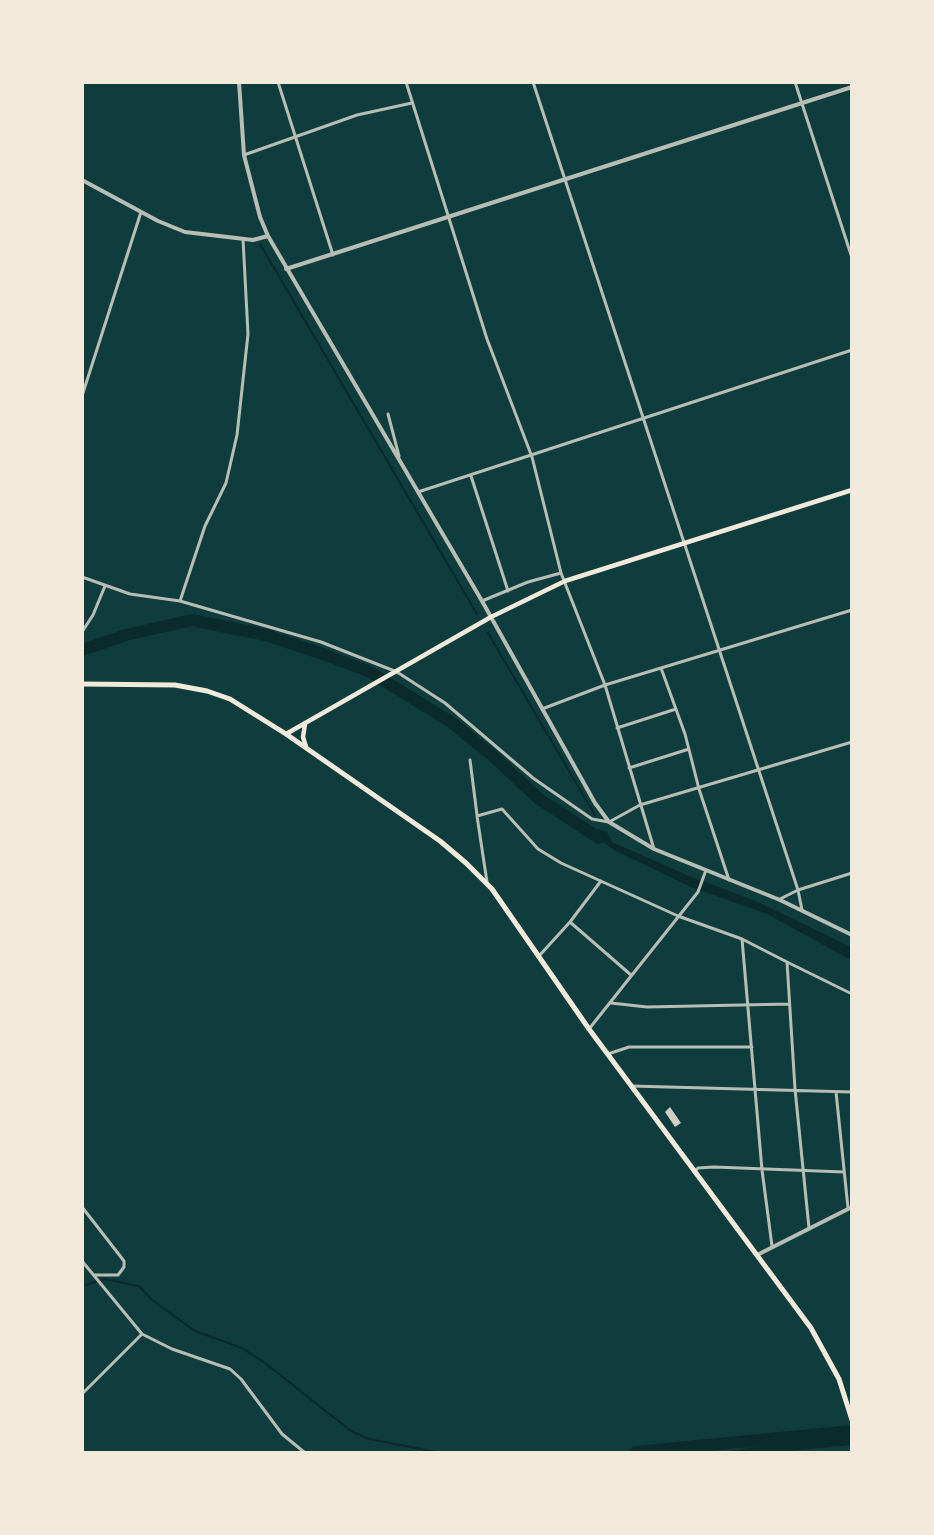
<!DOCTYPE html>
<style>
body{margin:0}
#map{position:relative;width:934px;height:1535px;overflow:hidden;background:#0f3d3e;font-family:Mulish,sans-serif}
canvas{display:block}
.frame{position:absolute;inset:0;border:84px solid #f1e9da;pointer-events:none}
</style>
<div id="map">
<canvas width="934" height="1535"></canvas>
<div class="frame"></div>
</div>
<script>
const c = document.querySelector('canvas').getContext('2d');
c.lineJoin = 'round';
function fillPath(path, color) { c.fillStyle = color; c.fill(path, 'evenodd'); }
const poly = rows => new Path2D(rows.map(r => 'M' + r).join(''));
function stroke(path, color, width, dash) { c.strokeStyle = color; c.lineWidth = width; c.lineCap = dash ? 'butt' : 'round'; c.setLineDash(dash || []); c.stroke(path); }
const water = poly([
 [598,829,607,832,612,842,687,875,758,902,851,947,851,960,767,914,691,887,616,851,586,831,597,832],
 [851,1431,851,1445,777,1452,725,1452]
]);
const stream = poly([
 [260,244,477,614],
 [488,633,595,815],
 [82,1286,105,1279,139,1286,152,1300,195,1331,242,1348,265,1363,351,1431,369,1439,436,1452]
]);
const river = poly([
 [82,650,126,635,192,620,266,635,317,652,368,671,451,722,493,756,539,799,599,838],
 [636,1452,852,1431]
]);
const building = poly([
 [670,1107,681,1123,675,1127,665,1112]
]);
const minor = poly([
 [278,82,333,255],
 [406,82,487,339,532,457,561,573,605,685,654,849],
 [533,82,798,890,802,910],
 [795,82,852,258],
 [244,155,357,115,412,103],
 [82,396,141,212],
 [388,414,399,456],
 [471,476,508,591],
 [418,492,852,350],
 [82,577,130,594,180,601,321,642,397,672,445,703,533,778,592,819,609,822,640,805,852,742],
 [180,601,205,526,226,483,237,435,248,334,243,239],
 [482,601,528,582,561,573],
 [82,632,93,615,105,586],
 [661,668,685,734,699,789,729,880],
 [542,709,605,685,852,610],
 [617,728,676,709],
 [470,760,477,815],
 [629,768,689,749],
 [487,882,477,816,502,809,538,849,561,863,678,916,742,939,762,1170,772,1246],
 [780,899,798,890,852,873],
 [570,922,631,975],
 [742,939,787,962,795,1089,809,1228],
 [539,956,570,922,601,881],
 [787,962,852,994],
 [611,1003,647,1007,789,1004],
 [589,1029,698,892,706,870],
 [608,1054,629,1047,752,1047],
 [631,1086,852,1092],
 [836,1092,848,1208],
 [694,1172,698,1168,714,1167,844,1172],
 [82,1207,124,1261,124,1267,118,1275,94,1275],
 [82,1261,142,1334,172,1349,230,1369,241,1379,282,1434,304,1452],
 [82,1394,142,1334]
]);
const tertiary = poly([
 [239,82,244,155,260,217,268,236,482,601,595,803,609,822,654,849,780,900,852,935],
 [82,180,158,221,185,232,253,240,268,236],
 [286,269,852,87],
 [757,1255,852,1207]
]);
const secondary = poly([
 [305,724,303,737,306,747],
 [286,734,491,617,565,581,852,490]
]);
const primary = poly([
 [82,684,175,685,207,691,230,699,286,734,440,841,466,863,492,889,589,1029,811,1328,839,1379,852,1420]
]);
fillPath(water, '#0a2a2b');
stroke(stream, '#0a2a2b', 2);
stroke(river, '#0a2a2b', 12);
fillPath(building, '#cfcfc3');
stroke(minor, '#b8beb3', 3);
stroke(tertiary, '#b8beb3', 4);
stroke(secondary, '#f1e9da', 4.5);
stroke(primary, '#f1e9da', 5);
</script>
